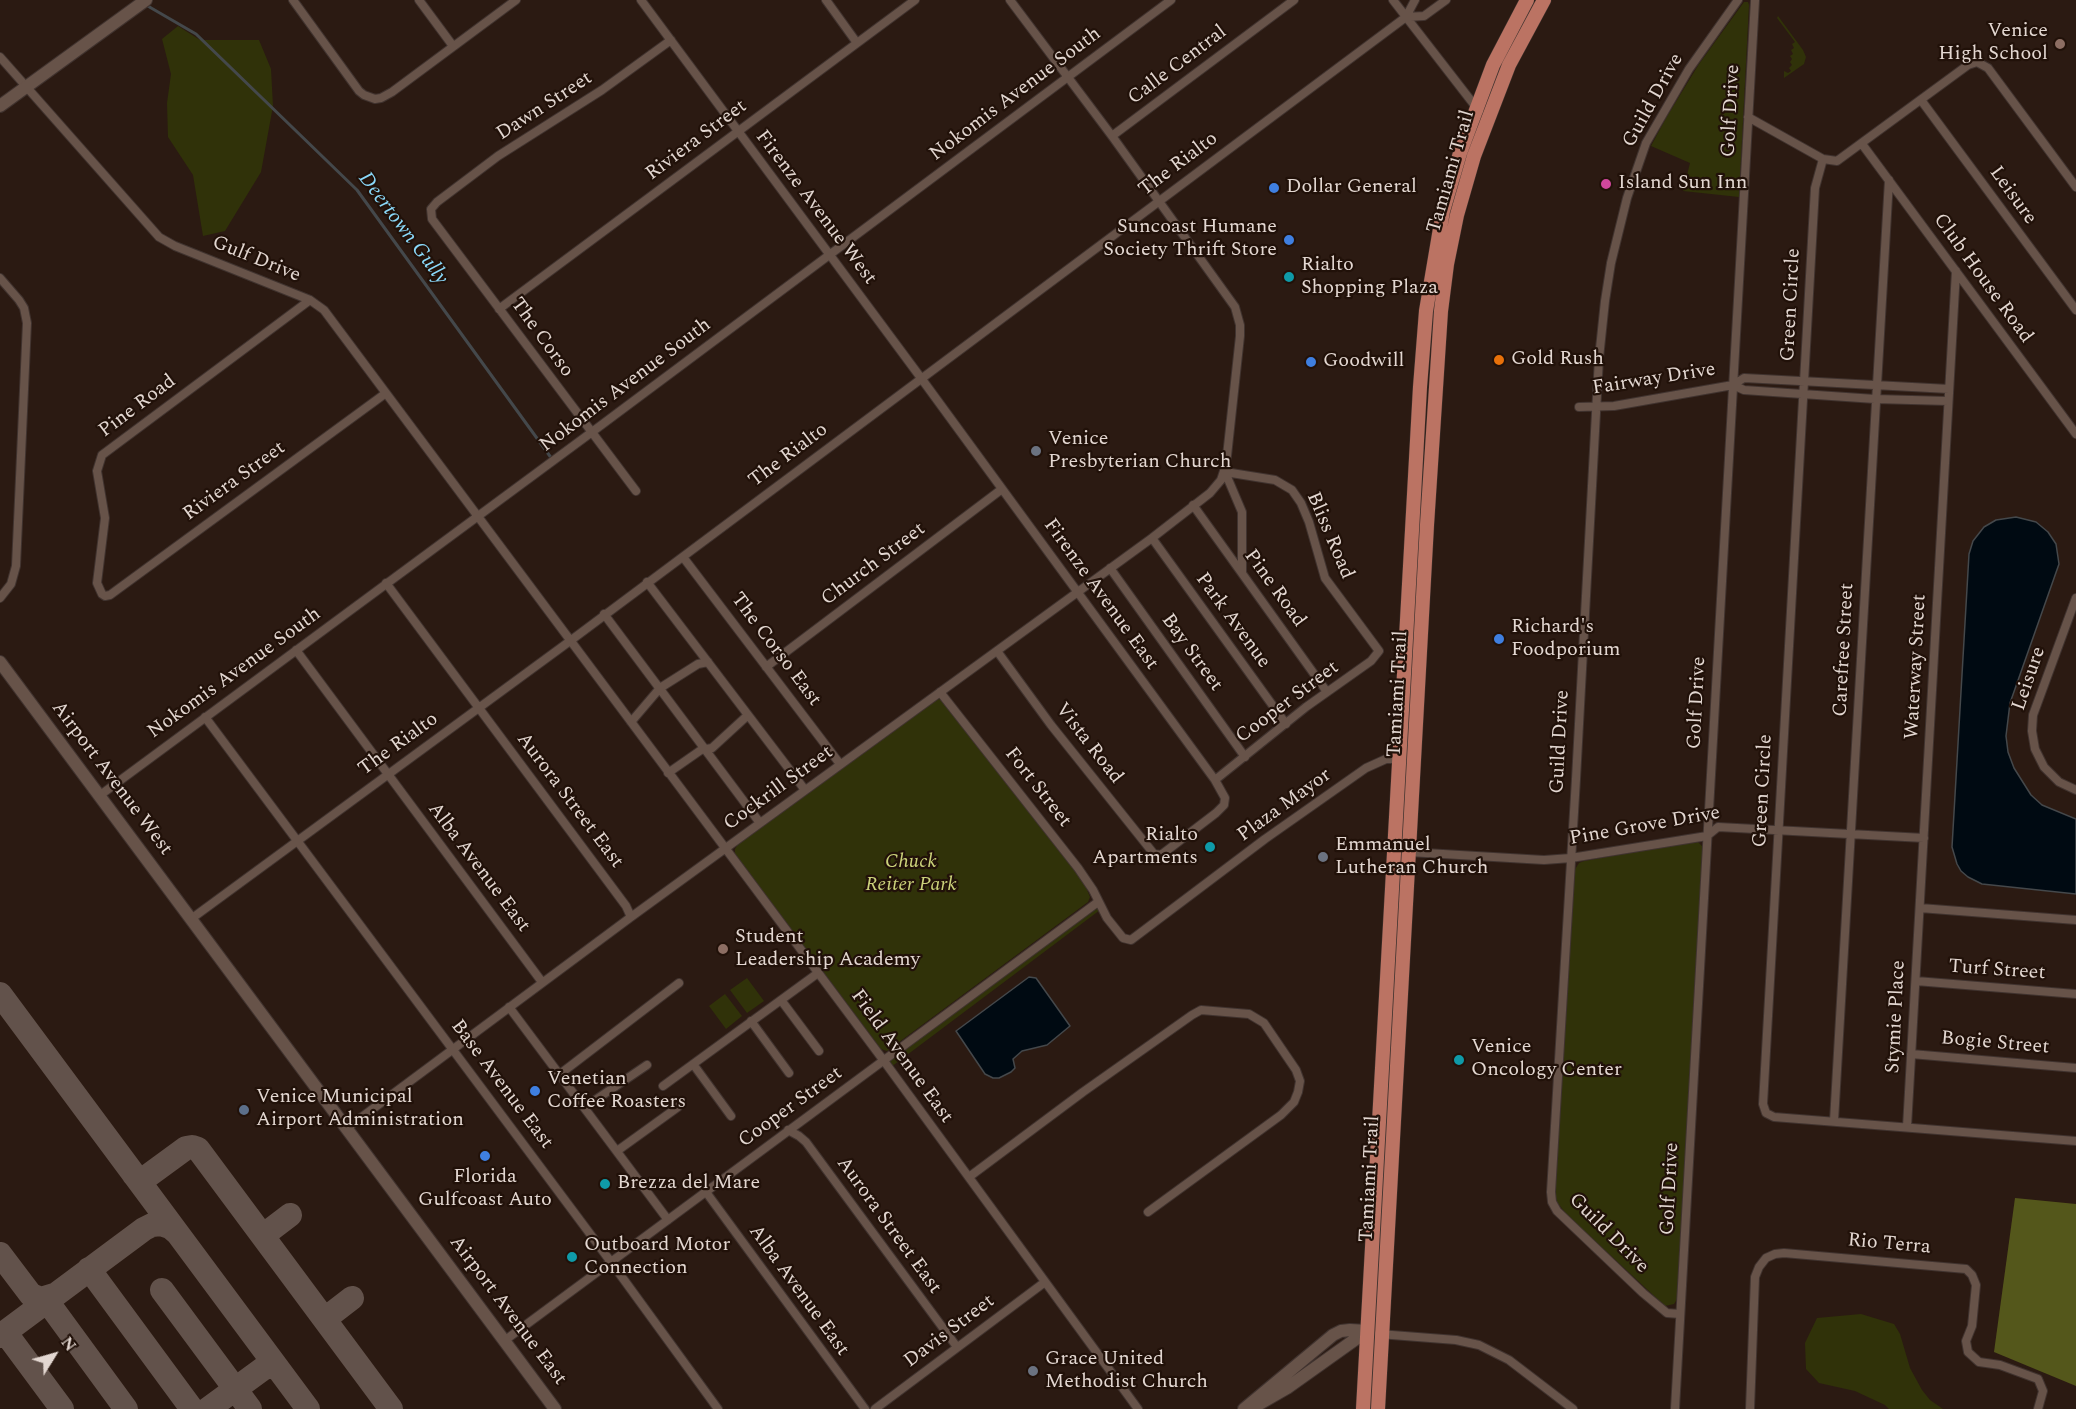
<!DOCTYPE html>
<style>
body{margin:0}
#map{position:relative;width:2076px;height:1409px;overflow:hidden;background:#2b1a12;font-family:Spectral,serif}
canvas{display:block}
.north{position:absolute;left:24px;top:1325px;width:60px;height:60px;-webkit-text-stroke:4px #211109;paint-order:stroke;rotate:53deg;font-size:16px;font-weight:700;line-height:24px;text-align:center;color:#e3d7d1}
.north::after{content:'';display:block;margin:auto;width:21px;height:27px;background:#e3d7d1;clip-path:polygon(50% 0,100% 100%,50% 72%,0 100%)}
</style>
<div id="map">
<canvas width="2076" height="1409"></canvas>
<div class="north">N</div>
</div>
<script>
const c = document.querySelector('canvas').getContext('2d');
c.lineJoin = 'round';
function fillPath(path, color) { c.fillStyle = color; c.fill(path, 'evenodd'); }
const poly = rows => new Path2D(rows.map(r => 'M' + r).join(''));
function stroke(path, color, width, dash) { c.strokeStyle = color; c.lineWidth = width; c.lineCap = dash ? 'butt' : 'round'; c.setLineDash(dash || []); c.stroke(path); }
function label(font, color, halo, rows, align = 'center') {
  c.font = font + ' Spectral,serif'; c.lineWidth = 4.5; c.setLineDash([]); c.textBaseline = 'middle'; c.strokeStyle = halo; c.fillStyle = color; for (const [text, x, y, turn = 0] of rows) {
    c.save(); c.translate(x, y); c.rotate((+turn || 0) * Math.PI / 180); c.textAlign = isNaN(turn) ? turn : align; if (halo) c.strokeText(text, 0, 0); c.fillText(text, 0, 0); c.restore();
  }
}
const green = poly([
 [1744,2,1748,2,1749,5,1739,197,1683,191,1690,163,1651,146,1666,118,1699,64],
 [1778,16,1803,50,1806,57,1804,64,1784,78,1784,71,1788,73,1791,71,1789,68,1792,65,1790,62,1792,59,1790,56,1793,54,1791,50,1794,48,1792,44,1795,42,1777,18],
 [178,26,200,40,259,40,271,69,273,106,261,172,225,231,203,236,193,175,168,137,167,103,171,74,162,39],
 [936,699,945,700,1083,880,1090,897,1088,902,887,1051,881,1049,735,854,735,849,740,841],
 [1697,841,1702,846,1703,850,1677,1299,1674,1304,1665,1306,1567,1215,1557,1202,1555,1194,1574,871,1579,863,1584,861],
 [1094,900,1100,910,887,1070,879,1053,887,1055],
 [747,978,764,1001,747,1013,730,990],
 [725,994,742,1016,726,1029,709,1006],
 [1861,1314,1894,1324,1900,1334,1910,1368,1922,1390,1930,1400,1943,1409,1889,1409,1885,1405,1855,1391,1819,1383,1806,1369,1805,1343,1817,1318]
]);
const forest = poly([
 [2015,1198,2076,1204,2076,1386,1994,1352]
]);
const water = poly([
 [2016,517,2036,522,2048,532,2056,544,2059,564,2010,703,2006,736,2008,752,2014,768,2031,795,2042,805,2076,819,2076,894,1982,884,1968,877,1961,871,1957,864,1952,847,1969,554,1973,541,1984,527,1996,520,2016,517],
 [1029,977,1036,978,1070,1026,1047,1045,1022,1051,1013,1059,1015,1068,1011,1072,999,1078,993,1078,985,1074,956,1031,1029,977]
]);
const stream = poly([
 [146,5,196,34,357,190,552,459]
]);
const taxiway = poly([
 [0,994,308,1409],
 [134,1175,140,1178,145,1178,186,1148,192,1147,198,1149,391,1409],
 [268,1242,266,1236,269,1231,290,1215],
 [0,1254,31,1295,41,1299,54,1295],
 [89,1269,192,1409],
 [162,1290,250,1409],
 [47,1301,126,1409],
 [330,1327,328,1321,330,1315,352,1298],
 [0,1334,5,1332,62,1409],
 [0,1336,144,1229,152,1225,161,1224,170,1227,177,1233],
 [208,1409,264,1368,272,1366,279,1370]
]);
const street = poly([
 [293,0,359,91,364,95,375,99,381,98,392,92,516,0],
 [419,0,453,46],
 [641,0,921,378,1215,780,1225,798,1224,805,1216,813,1161,855,1154,854,1051,725,997,651],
 [826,0,857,43],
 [1393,0,1479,111],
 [1406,17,1424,16,1446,0],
 [0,57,159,237,175,246,310,300,324,310,884,1061,1138,1409],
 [1921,100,2076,310],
 [1748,117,1823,159,1837,161,1968,65,1977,62,1988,68,2076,187],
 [1112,136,1294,0],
 [1862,144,2076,434],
 [1823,159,1815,188,1763,1104,1766,1113,1774,1117,2076,1141],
 [0,278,19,300,24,308,27,323,16,566,11,584,0,598],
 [310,300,102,455,97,471,105,518,97,583,102,594,105,596,110,595,386,393],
 [499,309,915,0],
 [1733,385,1744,378,1949,389],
 [1579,407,1614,406,1733,385,1744,390,1875,399,1948,401],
 [1225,472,1242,512,1242,572],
 [636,491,432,219,431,209,437,202,498,156,602,90,671,40],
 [1193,505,1327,692],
 [1152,538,1286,724],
 [683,557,840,764],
 [1110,568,1245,757],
 [647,582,805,790],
 [386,583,626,906,631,917],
 [2076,598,2033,715,2032,731,2035,749,2044,767,2059,782,2076,790],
 [604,614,760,823],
 [296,650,542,982],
 [766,667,1002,489],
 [940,692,1078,868,1093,890,1107,918,1123,938,1131,940,1265,839,1366,768,1386,759,1401,759],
 [205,717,611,1262,718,1409],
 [631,722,660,688,698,664,708,662],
 [668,773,701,750,712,748,748,715],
 [1215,780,1306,707,1371,661,1379,651,1325,578,1309,522,1301,503,1292,490,1275,480,1225,472],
 [99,796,592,432,1171,0],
 [1409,852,1544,860,1571,858,1707,836,1718,827,1924,838],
 [1920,908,2076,920],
 [191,919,570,641,1406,17,1415,0],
 [1916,981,2076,994],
 [781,1000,819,1051],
 [509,1007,668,1220],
 [751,1021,789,1073],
 [1911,1054,2076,1068],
 [693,1064,731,1116],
 [560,1074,679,983],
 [663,1086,818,973],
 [585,1107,647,1065],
 [1834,1121,1889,180],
 [1907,1127,1956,271],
 [347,1128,631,917,1152,538,1210,493,1221,480,1226,465,1240,336,1240,325,1235,307,1112,136,1010,0],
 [788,1130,799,1136,806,1142,957,1347],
 [617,1151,678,1107],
 [969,1177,1083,1092,1192,1015,1201,1010,1249,1014,1264,1023,1296,1070,1300,1081,1298,1092,1294,1102,1281,1115,1148,1212],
 [706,1192,865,1409],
 [1680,1314,1667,1313,1643,1293,1557,1211,1552,1202,1551,1192,1576,779,1599,358,1605,301,1611,263,1627,198,1646,143,1689,69,1738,0],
 [1379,1334,1456,1340,1479,1345,1509,1360,1573,1409],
 [504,1341,1098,902],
 [875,1409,1045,1282],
 [1675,1409,1755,0],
 [1750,1409,1755,1277,1759,1267,1766,1258,1775,1254,1784,1253,1966,1269,1972,1275,1976,1285,1972,1326,1966,1341,1968,1352,1979,1362,2000,1365,2038,1379,2043,1391,2038,1409]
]);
const secondary = poly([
 [0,106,146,0],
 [0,662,555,1409],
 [1254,1407,1287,1388,1367,1331],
 [1244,1409,1333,1335,1341,1331,1350,1330,1367,1331]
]);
const primary = poly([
 [1363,1409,1420,387,1426,311,1443,211,1460,153,1493,65,1527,0],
 [1378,1409,1427,525,1441,311,1447,264,1457,215,1474,156,1509,65,1544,0]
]);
const markers = [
 [2060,44,6,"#8d6e63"],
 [1606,184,6,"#d1479c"],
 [1274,188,6,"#3f7fe0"],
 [1289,240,6,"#3f7fe0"],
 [1289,277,6,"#0f9aa8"],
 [1499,360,6,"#e8710a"],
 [1311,362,6,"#3f7fe0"],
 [1036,451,6,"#6b7280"],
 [1499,639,6,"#3f7fe0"],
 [1210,847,6,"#0f9aa8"],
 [1323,857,6,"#6b7280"],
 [723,949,6,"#8d6e63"],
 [1459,1060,6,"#0f9aa8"],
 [535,1091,6,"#3f7fe0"],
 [244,1110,6,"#5c6f8a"],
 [485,1156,6,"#3f7fe0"],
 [605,1184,6,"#0f9aa8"],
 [572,1257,6,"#0f9aa8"],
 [1033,1371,6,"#6b7280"]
];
const poiNames = [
 ["Venice",2048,32,"right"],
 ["High School",2048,55,"right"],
 ["Island Sun Inn",1618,184],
 ["Dollar General",1286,188],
 ["Suncoast Humane",1277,228,"right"],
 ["Society Thrift Store",1277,251,"right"],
 ["Rialto",1301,266],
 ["Shopping Plaza",1301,289],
 ["Gold Rush",1511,360],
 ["Goodwill",1323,362],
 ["Venice",1048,440],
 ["Presbyterian Church",1048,463],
 ["Richard's",1511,628],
 ["Foodporium",1511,651],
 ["Rialto",1198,836,"right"],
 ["Apartments",1198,859,"right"],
 ["Emmanuel",1335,846],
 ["Lutheran Church",1335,869],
 ["Student",735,938],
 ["Leadership Academy",735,961],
 ["Venice",1471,1048],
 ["Oncology Center",1471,1071],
 ["Venetian",547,1080],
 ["Coffee Roasters",547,1103],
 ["Venice Municipal",256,1098],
 ["Airport Administration",256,1121],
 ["Florida",485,1178,"center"],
 ["Gulfcoast Auto",485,1201,"center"],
 ["Brezza del Mare",617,1184],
 ["Outboard Motor",584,1246],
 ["Connection",584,1269],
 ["Grace United",1045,1360],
 ["Methodist Church",1045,1383]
];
const streetNames = [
 ["Calle Central",1178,66,-37],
 ["Nokomis Avenue South",1016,95,-37],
 ["Guild Drive",1654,101,-61],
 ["Dawn Street",545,107,-33],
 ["Golf Drive",1732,111,-87],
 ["Riviera Street",697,141,-37],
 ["The Rialto",1179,165,-37],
 ["Tamiami Trail",1452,172,-74],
 ["Leisure",2012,196,54],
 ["Firenze Avenue West",815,208,53],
 ["Gulf Drive",256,260,22],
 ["Club House Road",1982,279,54],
 ["Green Circle",1792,305,-87],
 ["The Corso",541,338,54],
 ["Fairway Drive",1654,380,-9],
 ["Nokomis Avenue South",626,386,-37],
 ["Pine Road",138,407,-37],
 ["The Rialto",789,456,-37],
 ["Riviera Street",235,482,-36],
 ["Bliss Road",1329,536,67],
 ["Church Street",874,565,-37],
 ["Pine Road",1274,589,54],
 ["Firenze Avenue East",1100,595,54],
 ["Park Avenue",1232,621,54],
 ["The Corso East",775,650,53],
 ["Carefree Street",1845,650,-87],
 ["Bay Street",1191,653,54],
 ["Waterway Street",1917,667,-87],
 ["Nokomis Avenue South",235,674,-36],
 ["Leisure",2030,679,-71],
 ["Tamiami Trail",1399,694,-87],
 ["Cooper Street",1288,703,-37],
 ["Golf Drive",1698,703,-87],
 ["Guild Drive",1561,742,-87],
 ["Vista Road",1088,744,52],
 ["The Rialto",399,745,-36],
 ["Airport Avenue West",111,779,53],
 ["Fort Street",1037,788,52],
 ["Cockrill Street",779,789,-36],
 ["Green Circle",1764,791,-87],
 ["Aurora Street East",569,801,53],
 ["Plaza Mayor",1285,806,-36],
 ["Pine Grove Drive",1645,827,-10],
 ["Alba Avenue East",478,868,53],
 ["Turf Street",1997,971,4],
 ["Stymie Place",1897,1017,-87],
 ["Bogie Street",1995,1044,5],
 ["Field Avenue East",901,1057,54],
 ["Base Avenue East",501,1085,53],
 ["Cooper Street",791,1108,-36],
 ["Tamiami Trail",1371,1179,-87],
 ["Golf Drive",1671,1189,-87],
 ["Aurora Street East",888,1226,54],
 ["Guild Drive",1608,1234,45],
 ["Rio Terra",1889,1245,5],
 ["Alba Avenue East",798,1291,54],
 ["Airport Avenue East",507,1311,53],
 ["Davis Street",950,1332,-37]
];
const parkNames = [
 ["Chuck",911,863],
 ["Reiter Park",911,886]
];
const waterNames = [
 ["Deertown Gully",402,229,53]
];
fillPath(green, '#303209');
fillPath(forest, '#54571b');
fillPath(water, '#000a12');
stroke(water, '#44484b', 1.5);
stroke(stream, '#44484b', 3);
stroke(taxiway, '#62524b', 24);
stroke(street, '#40332f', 10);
stroke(secondary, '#40332f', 14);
stroke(primary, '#40332f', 15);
stroke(street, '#675349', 8);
stroke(secondary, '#675349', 12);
stroke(primary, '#bb7363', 14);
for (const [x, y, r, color] of markers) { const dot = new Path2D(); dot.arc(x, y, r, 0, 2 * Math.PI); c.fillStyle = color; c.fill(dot); stroke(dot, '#211109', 2); }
label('20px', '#e3d7d1', '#211109', poiNames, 'left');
label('20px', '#e3d7d1', '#211109', streetNames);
label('italic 20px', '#ccd37b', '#211109', parkNames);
label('italic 21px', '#8ad8f9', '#211109', waterNames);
</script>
